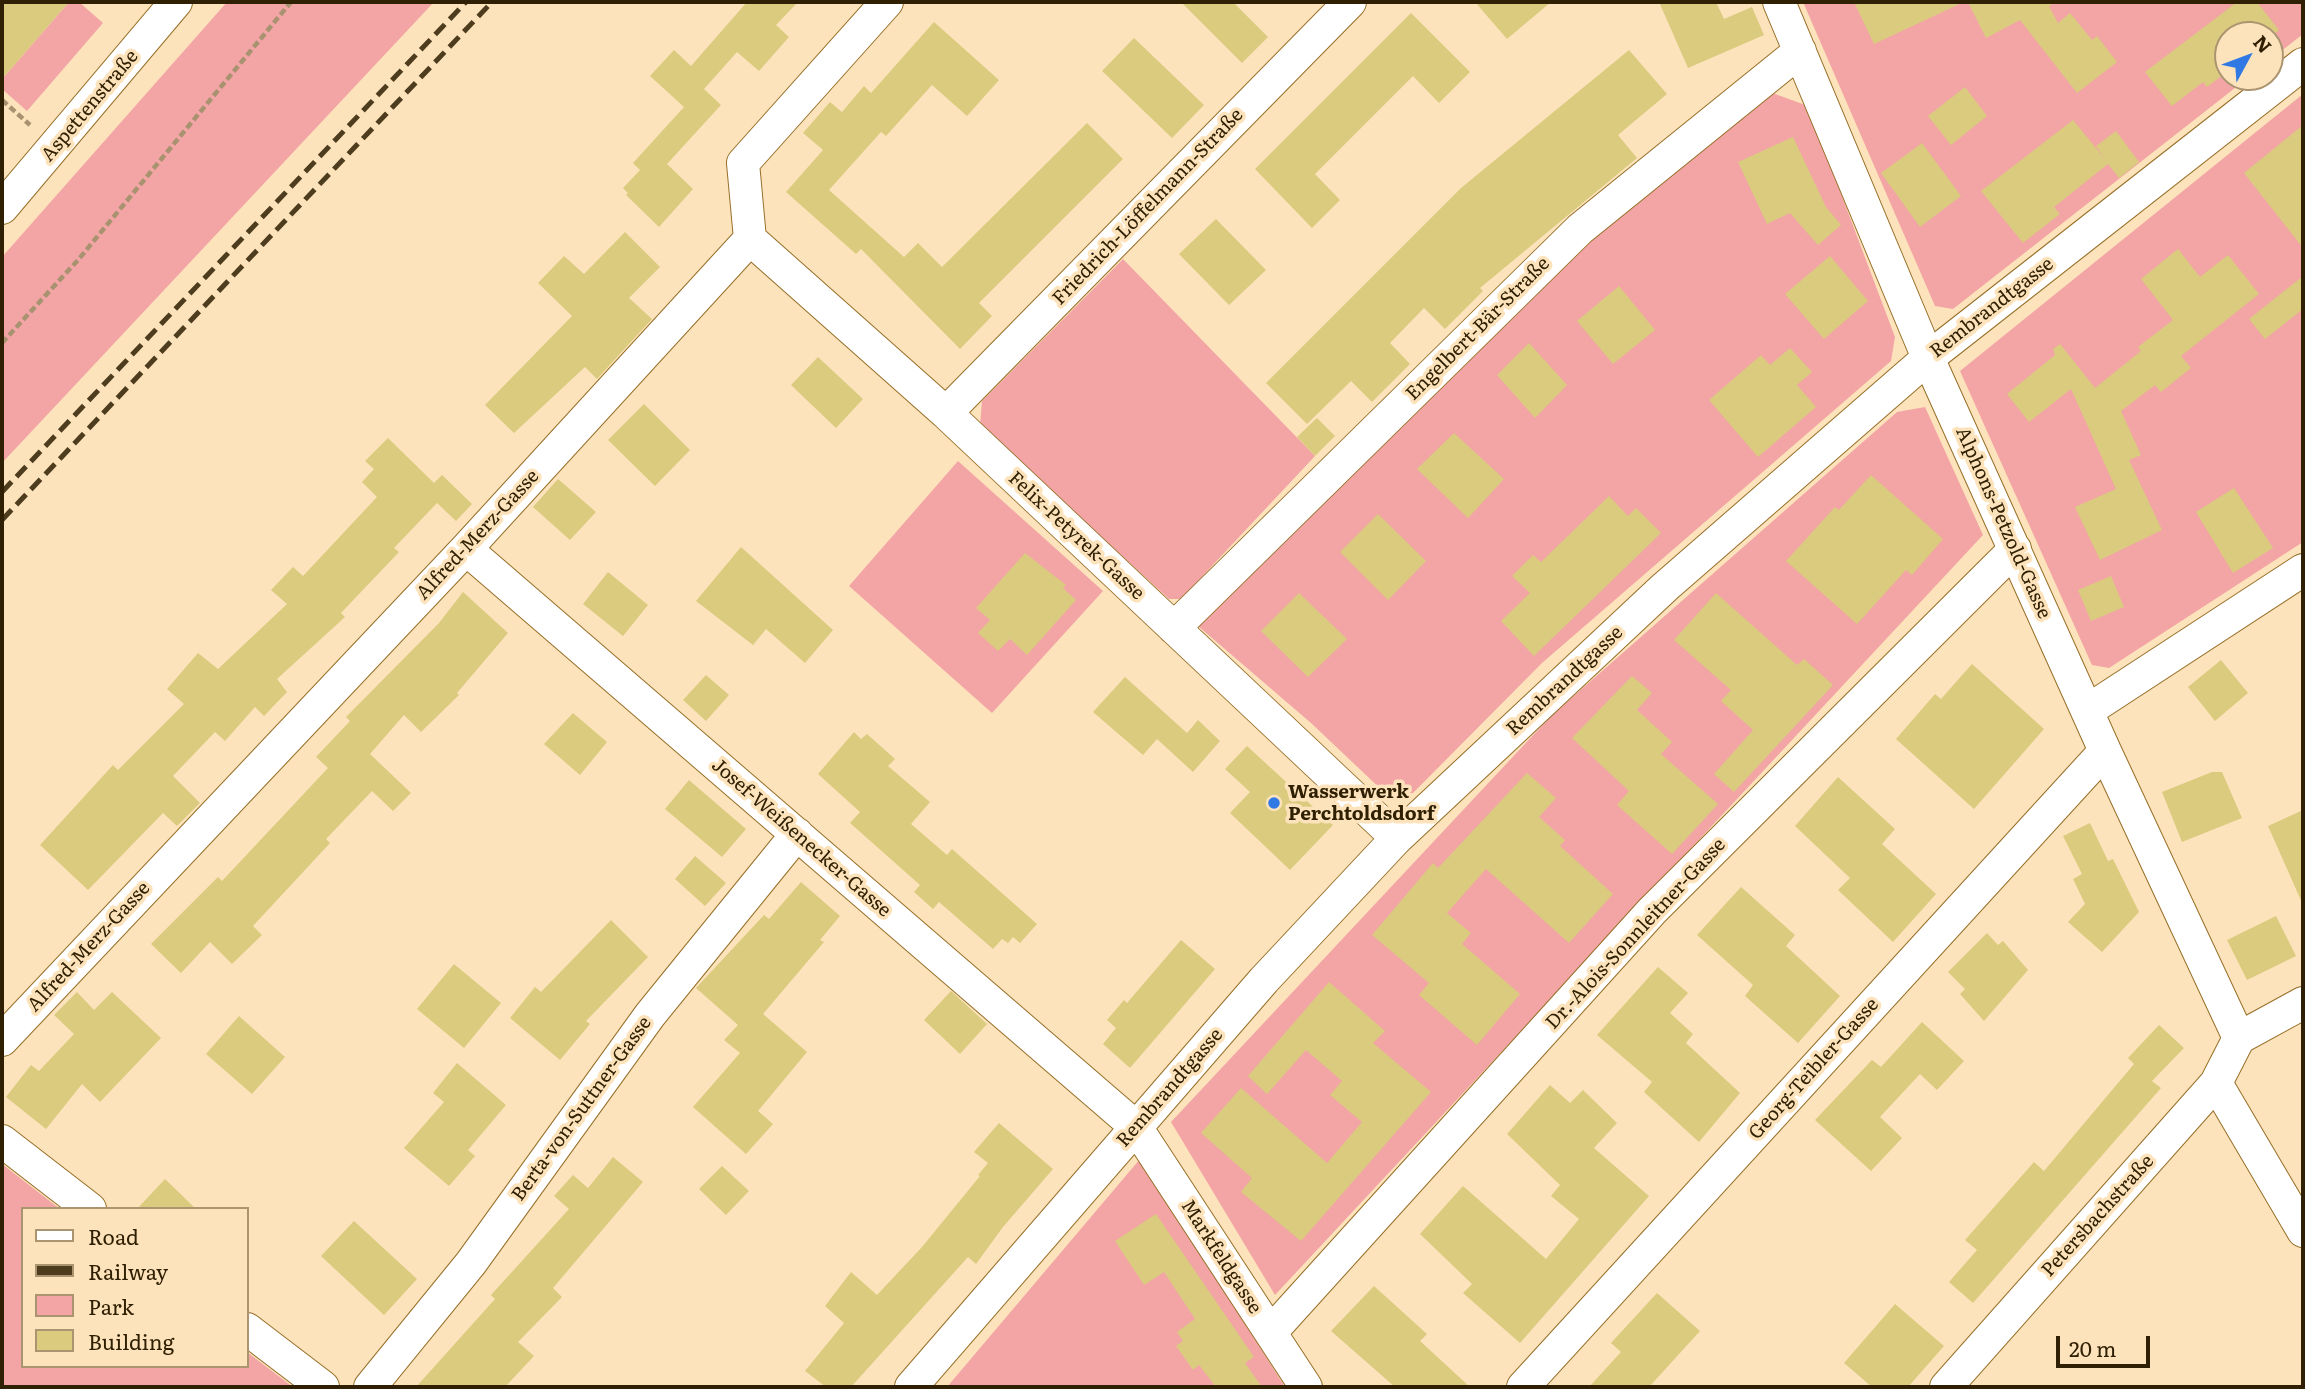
<!DOCTYPE html>
<meta charset="utf-8">
<style>
body{margin:0}
#map{position:relative;width:2305px;height:1389px;overflow:hidden;background:#fde3bb;font-family:Literata,serif}
canvas{display:block}
.frame{position:absolute;inset:0;border:4px solid #302003;pointer-events:none}
.legend{position:absolute;left:21px;top:1207px;width:228px;height:161px;box-sizing:border-box;background:#fde3bb;border:2px solid #ab9571;margin:0;padding:9px 12px;list-style:none;font-size:21px;color:#302003}
.legend li{display:flex;align-items:center;gap:14px;height:35px}
.legend b{width:35px;border:2px solid #ab9571}
.north{position:absolute;left:2214px;top:21px;width:70px;height:70px;box-sizing:border-box;background:#fde3bb;border:2px solid #ab9571;border-radius:50%;rotate:49deg;font-size:19px;font-weight:700;line-height:28px;text-align:center;color:#302003}
.north::after{content:'';display:block;margin:auto;width:24px;height:32px;background:#3079e5;clip-path:polygon(50% 0,100% 100%,50% 72%,0 100%)}
.scale{position:absolute;left:2056px;top:1336px;width:94px;height:32px;box-sizing:border-box;border:4px solid #302003;border-top:0;padding-left:9px;font-size:21px;line-height:24px;white-space:nowrap;color:#302003;-webkit-text-stroke:5px #fde3bb;paint-order:stroke}
</style>
<div id="map">
<canvas width="2305" height="1389"></canvas>
<div class="frame"></div>
<ul class="legend">
<li><b style="height:9px;background:#fff"></b>Road</li>
<li><b style="height:9px;background:#4d3c1d"></b>Railway</li>
<li><b style="height:19px;background:#f3a5a6"></b>Park</li>
<li><b style="height:19px;background:#dacb7e"></b>Building</li>
</ul>
<div class="north">N</div>
<div class="scale">20 m</div>
</div>
<script>
const ctx = document.querySelector('canvas').getContext('2d');
ctx.lineJoin = 'round';
function fill(path, color) { ctx.fillStyle = color; ctx.fill(path, 'evenodd'); }
const poly = rows => new Path2D(rows.map(r => 'M' + r).join(''));
function stroke(path, color, width, dash) { ctx.strokeStyle = color; ctx.lineWidth = width; ctx.lineCap = dash ? 'butt' : 'round'; ctx.setLineDash(dash || []); ctx.stroke(path); }
function write(font, color, halo, rows, align = 'center') {
  ctx.font = font + ' Literata,serif'; ctx.lineWidth = 7; ctx.setLineDash([]); ctx.textBaseline = 'middle'; ctx.strokeStyle = halo; ctx.fillStyle = color; for (const [text, x, y, turn = 0] of rows) {
    ctx.save(); ctx.translate(x, y); ctx.rotate((+turn || 0) * Math.PI / 180); ctx.textAlign = isNaN(turn) ? turn : align; if (halo) ctx.strokeText(text, 0, 0); ctx.fillText(text, 0, 0); ctx.restore();
  }
}
fill(poly([
 [69,2,79,2,103,23,27,111,2,89,2,79],
 [227,2,434,2,2,463,2,257],
 [1803,2,2303,2,2303,34,2270,60,2270,35,2228,35,2228,77,2249,77,1953,309,1935,306],
 [1767,91,1808,106,1895,337,1891,361,1542,663,1413,793,1386,794,1311,723,1198,626,1603,228],
 [2303,94,2303,542,2109,668,2092,665,1960,371],
 [1123,259,1315,456,1181,599,1169,599,980,426,982,401],
 [1925,407,1983,535,1275,1295,1171,1122,1552,715,1897,412],
 [958,461,1103,591,992,713,849,586],
 [1140,1159,1285,1387,947,1387],
 [2,1164,60,1209,23,1209,23,1366,247,1366,247,1352,293,1387,2,1387]
]), '#f3a5a6');
fill(poly([
 [2,2,69,2,2,79],
 [747,2,798,2,776,25,789,37,759,71,737,52,704,89,721,105,667,164,693,189,659,227,626,195,628,193,623,188,640,170,633,163,684,107,650,76,674,50,691,66],
 [1181,2,1233,2,1268,37,1242,63],
 [1475,2,1551,2,1507,39],
 [1659,2,1716,2,1724,19,1752,7,1764,35,1688,68],
 [1854,2,1964,2,1874,44],
 [1968,2,2057,2,2049,6,2058,23,2070,13,2092,40,2097,36,2117,62,2077,93,2020,20,1986,38],
 [2237,2,2257,2,2279,30,2270,38,2270,35,2228,35,2228,71,2207,87,2203,82,2172,106,2145,72],
 [1411,13,1470,72,1439,103,1413,76,1315,174,1340,200,1312,228,1255,169],
 [934,22,999,80,967,116,932,85,886,136,881,132,829,190,904,257,918,243,942,267,1087,123,1123,159,979,303,992,316,960,349,861,249,856,254,786,192,823,150,803,133,830,102,842,112,864,86,871,93],
 [1134,38,1204,105,1172,138,1102,71],
 [1629,50,1667,94,1618,135,1637,158,1480,288,1483,291,1445,329,1424,308,1390,343,1410,364,1372,402,1351,381,1307,424,1266,383,1461,188],
 [1965,87,1987,116,1951,145,1928,116],
 [2073,120,2105,159,2096,146,2116,131,2139,162,2119,178,2108,164,2054,207,2060,214,2023,243,1981,191],
 [2303,125,2303,248,2244,173],
 [1793,137,1826,207,1841,225,1818,245,1790,213,1767,224,1738,162],
 [1922,143,1961,196,1920,227,1881,173],
 [1216,219,1266,270,1229,305,1179,254],
 [625,232,660,267,629,298,652,319,597,379,585,367,514,433,485,405,572,316,538,283,564,256,584,274],
 [2178,249,2200,277,2228,255,2259,294,2181,356,2191,368,2161,392,2155,385,2121,411,2141,455,2129,460,2162,530,2100,560,2075,507,2116,489,2071,389,2029,422,2007,394,2055,355,2053,349,2060,344,2095,388,2141,351,2138,347,2173,320,2141,279],
 [1830,256,1868,301,1824,339,1785,294],
 [2303,276,2303,309,2265,339,2249,319],
 [1619,286,1655,330,1613,364,1577,321],
 [1529,343,1567,385,1535,418,1497,375],
 [1790,348,1812,372,1797,385,1816,407,1758,457,1709,400,1761,355,1770,365],
 [818,357,863,399,836,428,791,385],
 [644,404,690,450,655,486,608,440],
 [1317,418,1335,436,1315,456,1297,437],
 [1454,433,1504,479,1468,518,1417,469],
 [388,438,434,483,442,475,472,504,456,521,437,503,394,548,399,552,341,613,345,617,277,679,287,692,264,716,255,707,225,741,215,732,173,776,200,803,177,826,163,813,88,890,40,845,113,765,118,770,184,704,167,689,198,653,218,669,287,604,271,590,293,567,303,576,377,497,362,482,374,469,365,461],
 [1871,475,1943,539,1912,575,1906,570,1857,624,1786,561,1835,507,1839,510],
 [558,479,596,512,570,540,533,507],
 [2234,488,2273,548,2233,573,2196,512],
 [1609,496,1628,516,1636,508,1661,533,1534,656,1501,621,1530,593,1512,576,1533,555,1541,562],
 [1378,514,1426,561,1388,600,1340,552],
 [741,547,833,630,805,663,766,629,753,645,696,601],
 [1025,553,1066,585,1063,588,1076,600,1027,655,1010,639,998,651,978,633,990,620,976,608],
 [608,572,648,605,623,636,583,604],
 [2111,576,2124,607,2091,621,2078,590],
 [463,592,508,633,457,693,459,695,421,732,404,715,370,754,411,793,393,811,372,791,326,839,330,843,253,926,262,935,232,964,210,942,181,973,151,944,218,877,222,881,328,768,316,757,350,721,346,717,439,623],
 [1299,593,1347,639,1308,677,1261,631],
 [1716,593,1797,665,1804,659,1833,685,1734,792,1714,774,1753,730,1721,701,1731,690,1674,640],
 [2221,660,2248,693,2215,721,2188,687],
 [1972,664,2044,729,1974,809,1896,739,1935,694,1941,699],
 [706,675,729,695,706,721,683,700],
 [1632,676,1652,693,1637,710,1672,742,1661,754,1718,804,1672,854,1617,805,1629,791,1572,738],
 [1125,677,1187,733,1198,720,1220,741,1193,772,1157,739,1143,755,1093,712],
 [573,713,607,742,580,775,544,744],
 [854,732,861,739,867,734,895,759,888,766,930,802,911,824,947,855,952,849,1037,924,1020,943,1013,937,1008,943,1002,939,993,949,939,902,933,909,914,892,920,885,850,823,860,812,818,774],
 [1247,746,1333,825,1290,870,1230,813,1250,792,1225,769],
 [2212,772,2222,772,2242,818,2182,842,2162,792],
 [1527,773,1556,798,1539,817,1565,840,1560,846,1613,894,1569,943,1486,869,1447,913,1471,933,1462,944,1520,994,1477,1045,1419,995,1429,983,1372,935,1433,863,1438,868],
 [1838,777,1895,829,1882,844,1936,894,1893,942,1838,890,1850,878,1795,826],
 [689,780,746,829,722,857,665,809],
 [2303,810,2303,905,2268,826],
 [2090,823,2108,861,2113,859,2139,912,2102,952,2068,922,2085,904,2073,879,2082,874,2063,836],
 [695,856,726,883,705,906,675,879],
 [801,882,840,916,820,940,824,942,763,1014,807,1052,758,1111,773,1124,746,1154,693,1107,740,1053,724,1040,738,1025,696,988,764,915,769,919],
 [1741,887,1795,935,1786,946,1840,996,1798,1043,1745,996,1753,985,1697,935],
 [2276,916,2296,956,2247,980,2227,940],
 [611,920,648,957,586,1021,590,1024,560,1060,510,1018,535,987,541,992],
 [1987,933,1998,945,2003,941,2028,970,1984,1021,1960,994,1965,989,1948,972],
 [1181,940,1215,969,1130,1068,1103,1044,1116,1028,1107,1020,1124,1000,1127,1003],
 [454,964,501,1003,464,1048,417,1009],
 [1658,967,1688,993,1670,1013,1693,1034,1686,1043,1740,1093,1699,1142,1644,1092,1652,1082,1597,1035],
 [1329,982,1385,1031,1373,1043,1431,1092,1301,1241,1241,1192,1252,1178,1201,1133,1241,1088,1327,1163,1362,1122,1330,1095,1342,1081,1306,1050,1267,1094,1248,1076],
 [951,991,987,1024,960,1054,924,1020],
 [77,992,94,1010,112,992,161,1038,100,1102,82,1084,46,1129,6,1097,31,1065,39,1071,74,1034,54,1015],
 [239,1016,285,1057,252,1094,206,1054],
 [1922,1022,1964,1061,1937,1090,1920,1074,1880,1117,1902,1138,1871,1171,1815,1120,1872,1060,1881,1067],
 [2159,1025,2184,1048,2152,1081,2161,1088,1973,1303,1949,1282,1977,1250,1965,1240,2034,1162,2044,1171,2134,1064,2128,1058],
 [457,1063,506,1105,468,1150,475,1156,449,1186,404,1148,444,1102,433,1093],
 [1550,1085,1570,1103,1583,1090,1617,1123,1594,1148,1649,1196,1520,1343,1463,1293,1472,1284,1420,1234,1463,1186,1546,1259,1579,1219,1551,1196,1560,1185,1507,1134],
 [999,1123,1053,1169,1003,1227,976,1264,968,1257,851,1387,826,1387,805,1371,844,1323,825,1306,851,1272,877,1295,922,1247,980,1176,978,1175,988,1163,974,1152],
 [613,1157,643,1182,553,1288,562,1297,518,1342,534,1356,505,1387,416,1387,495,1299,491,1295,569,1209,554,1196,573,1175,588,1188],
 [722,1166,749,1191,726,1215,699,1189],
 [165,1179,196,1209,137,1209],
 [1156,1214,1254,1357,1245,1363,1262,1387,1216,1387,1199,1365,1193,1370,1176,1346,1183,1341,1177,1332,1195,1319,1164,1272,1144,1285,1115,1241],
 [354,1221,417,1279,384,1315,321,1256],
 [1374,1286,1427,1334,1420,1341,1470,1387,1395,1387,1331,1331],
 [1657,1293,1700,1331,1649,1387,1589,1387,1621,1352,1611,1343],
 [1895,1304,1944,1346,1908,1387,1872,1387,1844,1363]
]), '#dacb7e');
const minor = poly([
 [1779,2,1928,358,2105,751,2239,1038],
 [2,208,176,2],
 [750,239,946,413,1397,838],
 [946,413,1350,2],
 [466,549,1136,1127,1306,1387],
 [1174,628,1580,229,1800,51],
 [2087,711,2303,570],
 [2239,1038,2303,1003],
 [2,1040,466,549,750,239,743,163,887,2],
 [2216,1083,2303,1231],
 [2,1141,90,1209],
 [247,1329,323,1387],
 [1271,1332,1652,911,2015,549],
 [370,1387,471,1263,650,1015,797,834],
 [911,1387,1264,980,1397,838,1665,587,1928,358,2303,64],
 [1523,1387,2105,751],
 [1946,1387,2216,1083,2239,1038]
]);
stroke(minor, '#966f28', 34);
stroke(poly([
 [2,100,30,125],
 [2,343,78,260,291,2]
]), '#a8926f', 4.5, [7, 3.5]);
stroke(minor, '#fff', 32);
stroke(poly([
 [2,492,466,2],
 [2,520,492,2]
]), '#4d3c1d', 5, [14, 7]);
for (const [x, y, r, color] of [
 [1274,803,7,"#3079e5"]
]) { const dot = new Path2D(); dot.arc(x, y, r, 0, 2 * Math.PI); ctx.fillStyle = color; ctx.fill(dot); stroke(dot, '#fde3bb', 2.5); }
write('19px', '#302003', '#fde3bb', [
 ["Aspettenstraße",90,106,-50],
 ["Friedrich-Löffelmann-Straße",1148,207,-46],
 ["Rembrandtgasse",1992,308,-38],
 ["Engelbert-Bär-Straße",1478,329,-45],
 ["Alphons-Petzold-Gasse",2003,523,66],
 ["Alfred-Merz-Gasse",478,535,-47],
 ["Felix-Petyrek-Gasse",1076,536,43],
 ["Rembrandtgasse",1565,681,-43],
 ["Josef-Weißenecker-Gasse",801,838,41],
 ["Dr.-Alois-Sonnleitner-Gasse",1636,934,-47],
 ["Alfred-Merz-Gasse",89,947,-47],
 ["Georg-Teibler-Gasse",1814,1069,-48],
 ["Rembrandtgasse",1170,1088,-49],
 ["Berta-von-Suttner-Gasse",582,1109,-54],
 ["Petersbachstraße",2098,1216,-48],
 ["Markfeldgasse",1221,1257,57]
]);
write('bold 19px', '#302003', '#fde3bb', [
 ["Wasserwerk",1288,792],
 ["Perchtoldsdorf",1288,814]
], 'left');
</script>
